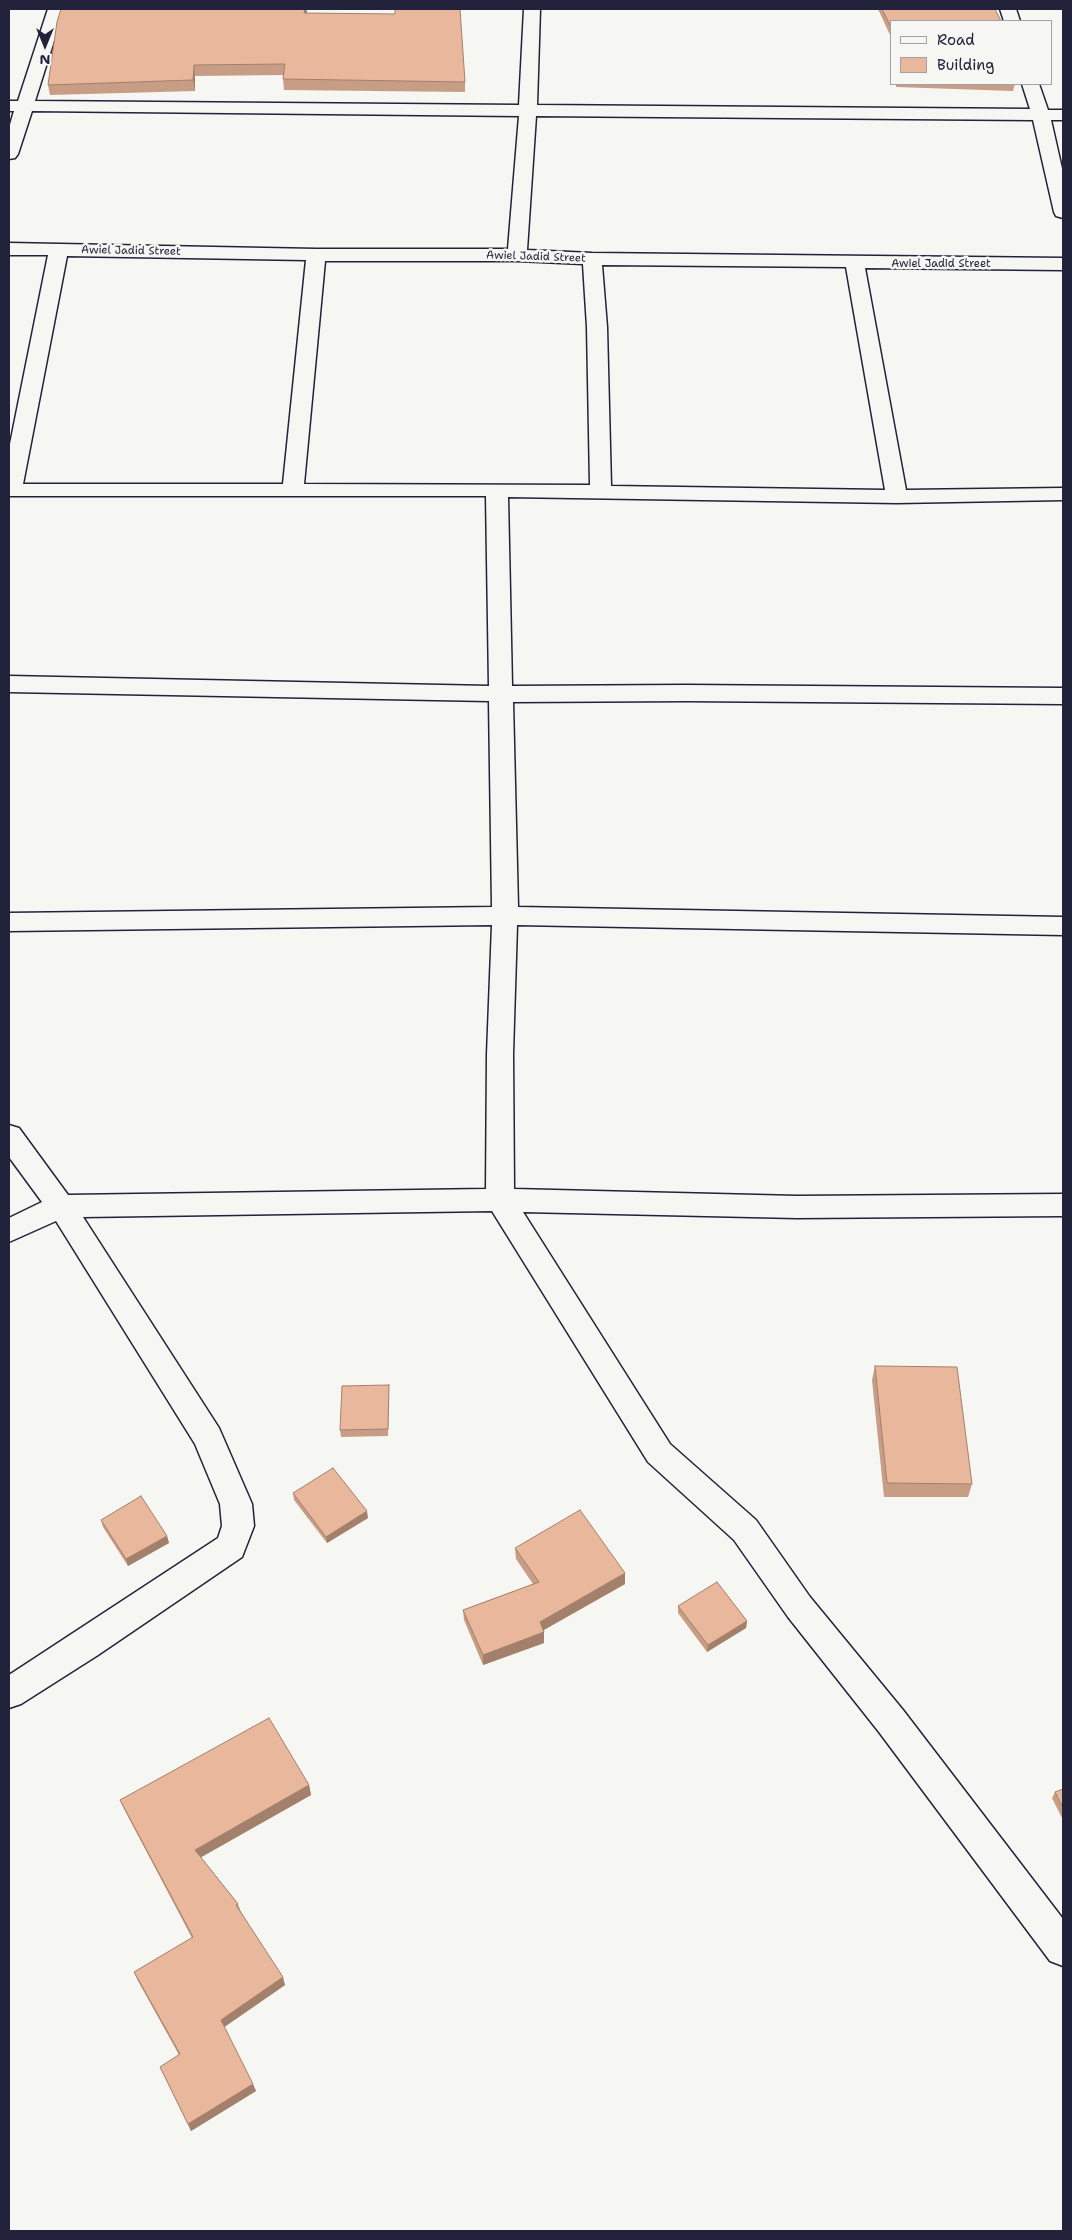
<!DOCTYPE html>
<style>
body{margin:0}
#map{position:relative;width:1072px;height:2240px;overflow:hidden;background:#f6f6f2;font-family:"Shantell Sans",sans-serif}
canvas{display:block}
.frame{position:absolute;inset:0;border:10px solid #22223b;pointer-events:none}
.legend{position:absolute;left:890px;top:20px;width:162px;height:65px;box-sizing:border-box;background:#f6f6f2;border:1px solid #a1a1a9;margin:0;padding:6px 9px;list-style:none;font-size:15px;color:#22223b}
.legend li{display:flex;align-items:center;gap:10px;height:25px}
.legend b{width:25px;border:1px solid #a1a1a9}
.north{position:absolute;left:20px;top:20px;width:50px;height:50px;-webkit-text-stroke:4px #f6f6f2;paint-order:stroke;rotate:180deg;font-size:14px;font-weight:700;line-height:20px;text-align:center;color:#22223b}
.north::after{content:'';display:block;margin:auto;width:18px;height:22px;background:#22223b;clip-path:polygon(50% 0,100% 100%,50% 72%,0 100%)}
</style>
<div id="map">
<canvas width="1072" height="2240"></canvas>
<div class="frame"></div>
<ul class="legend">
<li><b style="height:6px;background:#f6f6f2"></b>Road</li>
<li><b style="height:14px;background:#e9b79b"></b>Building</li>
</ul>
<div class="north">N</div>
</div>
<script>
const ctx = document.querySelector('canvas').getContext('2d');
ctx.lineJoin = 'round';
const poly = rows => new Path2D(rows.map(r => 'M' + r).join(''));
function stroke(path, color, width, dash) { ctx.strokeStyle = color; ctx.lineWidth = width; ctx.lineCap = dash ? 'butt' : 'round'; ctx.setLineDash(dash || []); ctx.stroke(path); }
function fill(path, color) { ctx.fillStyle = color; ctx.fill(path, 'evenodd'); }
function write(font, color, halo, rows, align = 'center') {
  ctx.font = font + ' "Shantell Sans",sans-serif'; ctx.lineWidth = 5; ctx.setLineDash([]); ctx.textBaseline = 'middle'; ctx.strokeStyle = halo; ctx.fillStyle = color; for (const [text, x, y, turn = 0] of rows) {
    ctx.save(); ctx.translate(x, y); ctx.rotate((+turn || 0) * Math.PI / 180); ctx.textAlign = isNaN(turn) ? turn : align; if (halo) ctx.strokeText(text, 0, 0); ctx.fillText(text, 0, 0); ctx.restore();
  }
}
const minor = poly([
 [48,9,64,9,35,101,519,105,524,9,540,9,537,105,1030,109,1022,84,1039,84,1048,110,1063,110,1063,120,1051,120,1063,173,1063,218,1056,216,1054,212,1033,120,536,116,527,250,592,253,1063,258,1063,270,865,268,906,490,1063,488,1063,500,897,503,508,497,512,686,686,685,1063,688,1063,704,686,701,513,702,518,907,1063,917,1063,935,517,925,513,1054,514,1189,797,1196,1063,1194,1063,1216,797,1218,523,1212,670,1444,756,1520,810,1597,903,1710,1063,1919,1063,1966,1050,1961,879,1732,788,1617,734,1540,648,1462,492,1211,83,1217,219,1428,252,1504,254,1526,242,1557,98,1655,21,1704,9,1708,9,1675,218,1538,222,1526,220,1504,195,1444,56,1221,9,1242,9,1218,42,1202,9,1157,9,1125,19,1128,68,1195,486,1189,487,1054,492,925,9,931,9,913,492,907,489,701,9,692,9,676,489,686,486,496,9,496,9,449,48,255,9,255,9,243,316,249,508,249,519,116,32,111,18,154,15,158,9,159,9,128,14,111,9,111,9,101,18,101,48,9],
 [67,256,306,260,283,484,23,484,67,256],
 [325,261,517,261,583,264,587,327,590,485,304,484,325,261],
 [602,265,846,267,885,490,611,486,607,327,602,265],
 [1000,9,1016,9,1020,21,1004,21,1000,9]
]);
stroke(minor, '#22223b', 3);
fill(minor, '#f6f6f2');
fill(poly([
 [61,9,307,9,307,13,465,82,465,92,284,90,283,79,284,75,195,76,195,91,50,95,48,85],
 [878,9,995,9,891,21,891,37],
 [896,84,1015,84,1013,91,896,87],
 [875,1366,972,1484,968,1497,884,1497,872,1380],
 [389,1385,389,1392,388,1436,341,1437,340,1430],
 [293,1493,368,1518,327,1543,294,1500],
 [101,1520,167,1536,169,1543,128,1566,103,1527],
 [515,1548,625,1584,544,1630,544,1643,483,1665,464,1620,463,1610,533,1584,516,1559],
 [678,1606,747,1621,746,1628,707,1652,678,1613],
 [309,1785,311,1795,201,1857,238,1904,241,1912,285,1985,224,2027,256,2091,191,2131,160,2067,179,2055,138,1981,134,1972,192,1938,124,1809,120,1800],
 [1063,1789,1063,1820,1052,1798,1055,1792]
]), '#c89d85');
fill(poly([
 [305,9,307,9,305,23,304,13],
 [194,65,195,76,195,91,193,80],
 [367,1511,368,1518,327,1543,326,1537],
 [167,1536,169,1543,128,1566,126,1559],
 [625,1573,625,1584,540,1632,540,1622],
 [747,1621,746,1628,707,1652,708,1645],
 [544,1632,544,1643,483,1665,483,1655],
 [309,1785,311,1795,198,1859,195,1850],
 [283,1977,285,1985,223,2028,221,2020],
 [253,2084,256,2091,191,2131,188,2124]
]), '#a3806c');
const building = poly([
 [61,9,305,9,304,13,395,14,395,9,460,9,465,82,283,79,285,64,194,65,193,80,48,85,57,22,61,9],
 [882,9,995,9,1001,21,891,21,891,27,882,9],
 [875,1366,957,1367,972,1484,887,1483,875,1366],
 [389,1385,388,1429,340,1430,342,1386,389,1385],
 [333,1468,367,1511,326,1537,293,1493,333,1468],
 [141,1496,167,1536,126,1559,101,1520,141,1496],
 [580,1510,625,1573,540,1622,544,1632,483,1655,463,1610,539,1582,515,1548,580,1510],
 [717,1582,747,1621,708,1645,678,1606,717,1582],
 [269,1718,309,1785,195,1850,238,1904,236,1905,283,1977,221,2020,253,2084,188,2124,160,2067,180,2054,134,1972,193,1937,120,1800,269,1718],
 [1063,1789,1063,1808,1055,1792,1063,1789]
]);
fill(building, '#e9b79b');
stroke(building, '#a3806c', 1);
write('11px', '#22223b', '#f6f6f2', [
 ["Awiel Jadid Street",131,251,1],
 ["Awiel Jadid Street",536,257,2],
 ["Awiel Jadid Street",941,264]
]);
</script>
